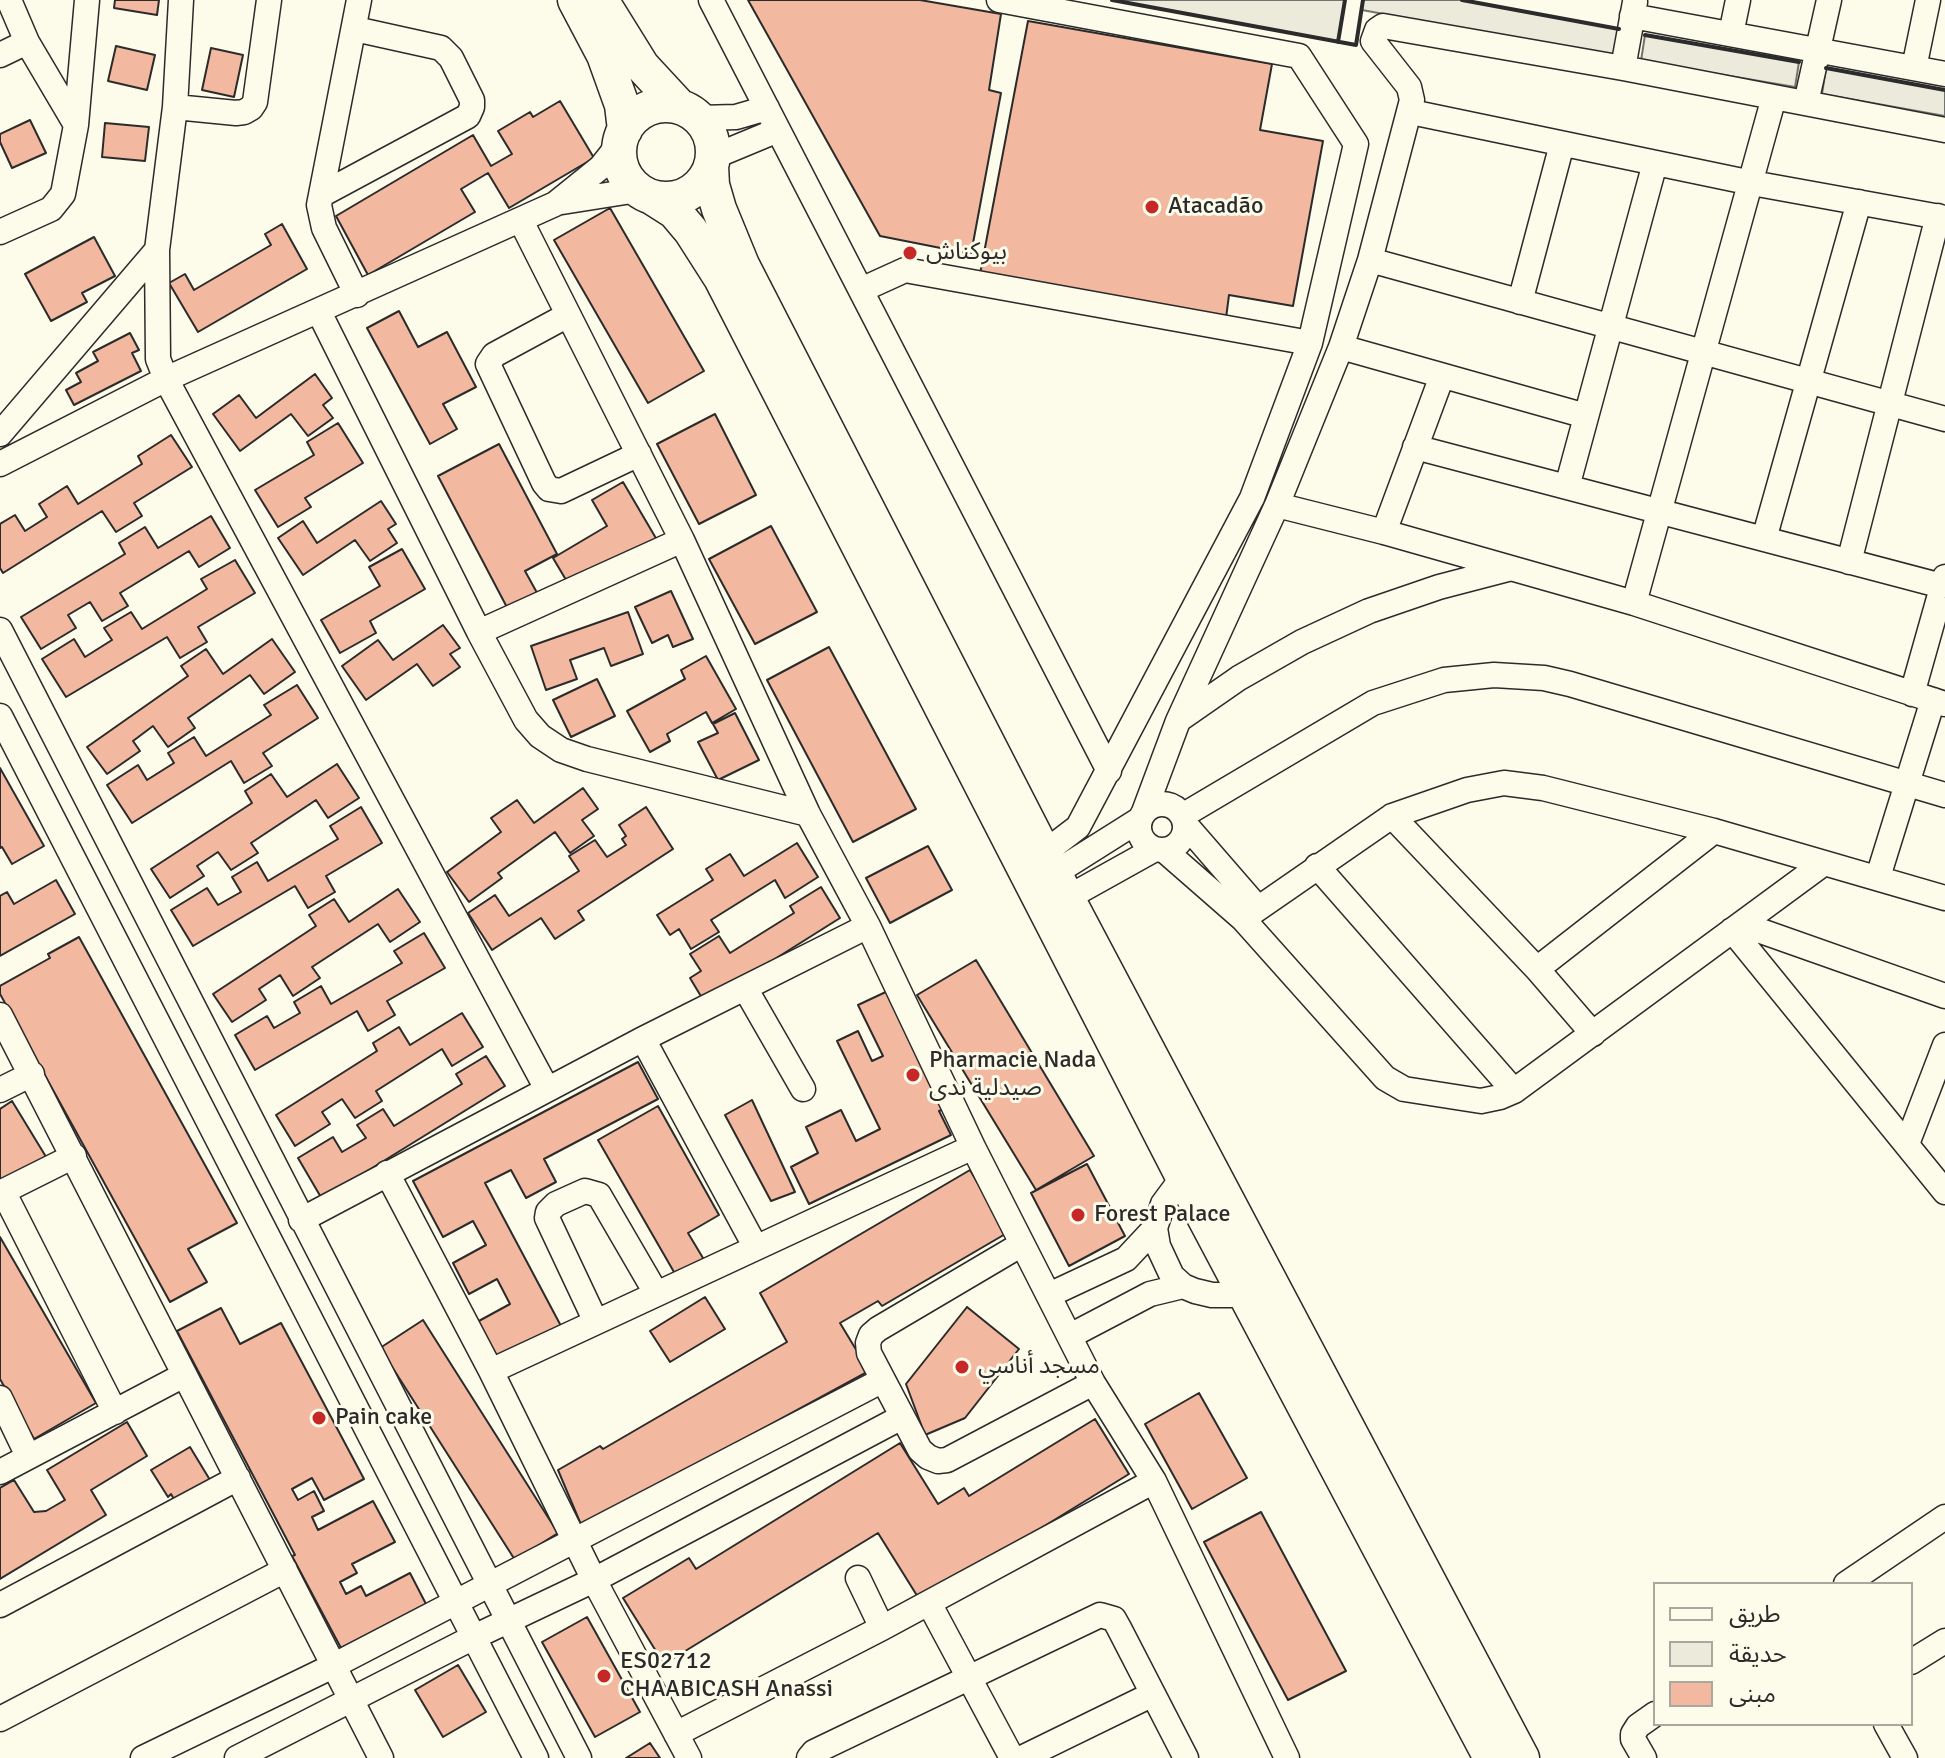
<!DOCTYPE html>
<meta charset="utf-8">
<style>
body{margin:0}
#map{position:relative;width:1945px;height:1758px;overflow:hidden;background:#fdfbea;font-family:Signika,"Noto Sans Arabic",sans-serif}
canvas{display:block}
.legend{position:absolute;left:1653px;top:1582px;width:260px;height:144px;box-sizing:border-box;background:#fdfbea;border:2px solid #a9a89e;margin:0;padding:10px 14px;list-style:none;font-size:24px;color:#2b2b2b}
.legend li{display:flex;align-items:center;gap:16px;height:40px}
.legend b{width:40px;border:2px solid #a9a89e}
</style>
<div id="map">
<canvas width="1945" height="1758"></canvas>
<ul class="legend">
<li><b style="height:10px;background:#fdfbea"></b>طريق</li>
<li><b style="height:22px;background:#ecebdb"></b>حديقة</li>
<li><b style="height:22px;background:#f2b8a0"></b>مبنى</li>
</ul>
</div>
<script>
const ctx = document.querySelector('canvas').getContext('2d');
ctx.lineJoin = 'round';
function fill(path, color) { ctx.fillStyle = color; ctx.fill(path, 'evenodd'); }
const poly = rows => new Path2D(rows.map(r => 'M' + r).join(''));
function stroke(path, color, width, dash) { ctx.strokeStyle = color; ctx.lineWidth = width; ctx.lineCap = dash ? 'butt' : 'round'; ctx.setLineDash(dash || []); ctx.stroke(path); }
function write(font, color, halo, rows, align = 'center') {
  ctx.font = font + ' Signika,"Noto Sans Arabic",sans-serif'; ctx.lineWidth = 6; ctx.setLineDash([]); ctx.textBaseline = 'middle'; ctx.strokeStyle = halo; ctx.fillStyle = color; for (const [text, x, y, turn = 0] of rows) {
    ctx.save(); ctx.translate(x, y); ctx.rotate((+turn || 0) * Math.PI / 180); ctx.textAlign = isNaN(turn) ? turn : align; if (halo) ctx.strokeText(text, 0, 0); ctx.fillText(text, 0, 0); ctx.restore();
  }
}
const green = poly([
 [1113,0,1345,0,1338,42,1113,0],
 [1363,0,1462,0,1619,29,1614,56,1362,10,1363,0],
 [1645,35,1799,62,1795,87,1641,61,1645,35],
 [1826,68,1945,90,1945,116,1822,94,1826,68]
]);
fill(green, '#ecebdb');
stroke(green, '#74746e', 2);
const building = poly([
 [115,0,159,0,157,15,114,8,115,0],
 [748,0,920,0,1001,14,989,90,1001,93,971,254,880,236,748,0],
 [1028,21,1272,64,1260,130,1323,141,1293,306,1229,295,1226,318,980,274,1028,21],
 [116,46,155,55,147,90,108,81,116,46],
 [211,48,243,55,234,97,202,90,211,48],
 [560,101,594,158,509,208,488,173,461,189,475,212,368,275,336,216,473,135,491,166,512,154,498,131,530,112,533,117,560,101],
 [30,120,46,153,12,168,0,142,0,134,30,120],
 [105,123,149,127,145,161,102,157,105,123],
 [610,208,704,371,648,403,554,240,610,208],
 [282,224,307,269,198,332,169,283,185,274,194,290,271,245,265,234,282,224],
 [94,237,115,276,82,293,87,302,51,321,25,274,94,237],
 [399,311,418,347,447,332,476,387,443,404,457,429,430,444,367,328,399,311],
 [130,333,139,350,132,353,141,371,74,405,66,390,81,382,76,373,98,361,93,352,130,333],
 [315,374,332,398,323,405,333,418,308,436,291,414,240,451,213,414,239,395,256,418,315,374],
 [715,414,756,495,699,524,657,444,715,414],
 [338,423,363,463,305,498,311,507,278,527,255,490,314,455,307,442,338,423],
 [171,435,192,467,134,503,142,516,116,532,102,511,3,573,0,568,0,524,15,515,25,531,47,517,39,504,67,486,78,504,142,464,138,456,171,435],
 [499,444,557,554,525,571,541,600,511,615,438,476,499,444],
 [623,482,657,540,572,590,553,558,607,526,592,500,623,482],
 [381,501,396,524,388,529,397,543,370,561,355,540,303,575,278,538,303,521,317,543,381,501],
 [211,516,230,548,199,567,189,551,120,593,128,606,102,621,90,602,68,615,76,628,41,649,21,617,125,554,119,543,145,527,158,548,211,516],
 [771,526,817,612,755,644,709,559,771,526],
 [402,549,425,589,370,621,376,633,340,653,321,620,380,586,369,567,402,549],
 [235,560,255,593,198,627,207,642,180,658,167,637,66,697,42,659,74,639,85,657,112,640,104,628,131,612,142,629,207,589,201,579,235,560],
 [671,591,693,639,673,647,668,635,652,643,635,607,671,591],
 [628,612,643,654,611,666,604,648,570,660,577,679,546,690,531,646,628,612],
 [443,625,460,648,450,654,460,667,433,686,417,664,366,700,342,666,378,640,393,660,443,625],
 [272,639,295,672,264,694,250,675,188,718,195,728,168,747,153,726,133,741,140,751,107,774,87,747,188,676,181,666,206,649,223,674,272,639],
 [829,647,916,809,853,842,767,680,829,647],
 [706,656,736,709,712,723,706,712,667,734,670,741,650,752,627,711,685,679,681,670,706,656],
 [597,679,615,716,571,737,553,700,597,679],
 [297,685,318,718,263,753,272,766,244,783,231,761,132,823,107,785,138,765,147,780,174,763,168,753,194,737,206,756,271,715,264,705,297,685],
 [735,713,759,760,718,780,698,742,718,733,713,724,735,713],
 [337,764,359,798,328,818,316,800,251,843,258,853,231,870,218,852,197,866,204,876,170,898,151,869,252,803,245,791,271,774,287,797,337,764],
 [0,768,44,846,12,864,2,847,0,848,0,768],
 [583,788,598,809,582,820,594,836,570,853,555,832,498,873,502,878,469,902,447,872,501,832,491,818,517,800,534,823,583,788],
 [361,807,382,843,326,876,335,892,308,908,295,886,193,946,171,910,207,888,218,905,241,892,232,877,257,862,268,881,338,839,330,826,361,807],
 [646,807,673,849,578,911,584,920,555,939,541,918,492,950,468,913,495,895,509,916,579,871,569,856,595,840,607,857,626,845,622,839,626,836,619,825,646,807],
 [797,843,818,877,785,898,775,880,711,920,719,932,691,949,679,929,670,935,657,915,713,880,706,869,730,854,744,876,797,843],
 [928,846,952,890,890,923,866,878,928,846],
 [56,880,75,914,0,956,0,896,7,892,14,904,56,880],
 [821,887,840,918,705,1003,690,978,701,971,690,954,719,936,730,953,794,913,790,906,821,887],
 [398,889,420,922,390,942,378,924,312,967,320,978,293,996,280,975,259,989,266,1000,232,1022,213,994,316,926,309,915,334,899,349,922,398,889],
 [424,933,445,968,387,1001,395,1015,368,1031,357,1011,255,1070,235,1035,267,1016,274,1028,300,1013,294,1002,321,986,331,1004,402,963,394,951,424,933],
 [79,937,237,1223,188,1249,207,1282,170,1302,0,994,0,986,50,958,48,954,79,937],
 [976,960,1094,1156,1036,1190,917,995,976,960],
 [890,990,944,1109,939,1111,951,1135,809,1204,791,1167,818,1153,806,1127,841,1110,856,1141,880,1129,837,1041,858,1031,872,1061,883,1056,858,1005,890,990],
 [462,1013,483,1047,452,1066,442,1049,376,1091,382,1101,355,1118,342,1099,322,1112,330,1124,295,1146,276,1115,377,1051,373,1043,399,1027,410,1045,462,1013],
 [486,1056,505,1086,322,1199,298,1158,333,1137,342,1152,366,1138,357,1125,383,1109,394,1126,462,1084,456,1074,486,1056],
 [638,1062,658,1099,544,1159,556,1182,526,1198,511,1170,485,1183,561,1326,497,1359,477,1322,510,1304,497,1279,469,1294,453,1263,486,1245,473,1221,443,1237,413,1181,638,1062],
 [752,1100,795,1192,771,1201,725,1115,752,1100],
 [12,1101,51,1165,0,1190,0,1109,12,1101],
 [658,1106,719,1215,688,1233,706,1263,678,1279,598,1140,658,1106],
 [1087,1164,1125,1236,1069,1266,1031,1193,1087,1164],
 [970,1170,1007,1233,882,1306,878,1301,840,1323,869,1371,582,1527,558,1470,600,1446,603,1449,787,1342,760,1293,970,1170],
 [0,1237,96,1403,34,1439,0,1379,0,1237],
 [705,1297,725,1329,670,1362,650,1331,705,1297],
 [967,1307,1019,1349,965,1418,925,1435,906,1384,967,1307],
 [221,1308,240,1344,281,1323,364,1479,324,1500,312,1478,292,1489,298,1500,314,1491,324,1511,312,1517,318,1530,373,1501,395,1542,352,1564,357,1573,340,1582,346,1594,361,1586,366,1596,410,1573,426,1604,341,1648,292,1556,295,1555,177,1331,221,1308],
 [423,1320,558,1533,515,1560,380,1348,423,1320],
 [1199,1393,1247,1478,1192,1509,1145,1424,1199,1393],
 [1095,1419,1129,1474,921,1602,878,1533,664,1664,623,1598,689,1558,696,1569,900,1443,938,1504,964,1488,969,1496,1095,1419],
 [127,1422,147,1456,91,1490,106,1515,0,1579,0,1488,14,1480,34,1512,46,1511,65,1500,47,1470,127,1422],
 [190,1447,210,1480,175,1501,171,1494,168,1497,151,1470,190,1447],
 [1261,1512,1346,1671,1288,1700,1204,1542,1261,1512],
 [587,1617,640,1712,595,1737,542,1642,587,1617],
 [458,1665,486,1712,443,1737,415,1690,458,1665],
 [650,1743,660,1758,626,1758,650,1743]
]);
fill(building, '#f2b8a0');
stroke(building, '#2b2b2b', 2);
const minor = poly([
 [9,0,27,42,76,125],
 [181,0,175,107,157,250,158,359,166,379,547,1089],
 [711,0,1109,771],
 [999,0,1299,56,1356,144,1310,343,1252,498,1078,827,1044,853],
 [1632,16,1945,74],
 [1731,34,1738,0],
 [0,55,27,42],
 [1623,68,1635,2],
 [1914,68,1928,0],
 [1806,103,1829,0],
 [175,107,236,113,244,112,251,108,255,102,269,0],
 [1411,112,1752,183,1945,218],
 [699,118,736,117,767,108],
 [713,157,778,130],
 [321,195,468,116,472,107,472,100,451,58,441,48,355,29],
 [562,202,638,190],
 [521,221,682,540,808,814,868,926,973,1147,1093,1383,1154,1481,1287,1758],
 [0,232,51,209,63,194,76,125,87,0],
 [1370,260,1945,419],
 [861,290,905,270,1310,343],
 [357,295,324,228,319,205,359,0],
 [1520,302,1562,144],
 [319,312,479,632,526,720,540,736,561,750,587,759,808,814],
 [568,315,494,355,488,364,544,483,549,489,561,491,639,454],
 [1341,347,1586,416],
 [0,434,157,250],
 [1415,447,1942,586],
 [0,464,166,379,555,204,601,167,620,143],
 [1567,487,1655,163],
 [1277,505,1384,532,1634,603,1945,704],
 [1384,532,1442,376],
 [1764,539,1859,202],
 [1849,562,1938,216],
 [1634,603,1774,97],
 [0,630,579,1758],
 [479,632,682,540],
 [1912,694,1945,577],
 [0,716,536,1758],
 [1180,719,1239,678,1302,642,1369,611,1439,587,1508,569],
 '1139 827a23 23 0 1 1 46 0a23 23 0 1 1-46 0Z',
 [1144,812,1178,721,1277,505,1341,347,1370,260,1412,100,1409,87,1373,41,1377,30,1383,26,1623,68,1945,130],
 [1182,816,1373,703,1444,680,1494,675,1544,678,1570,684,1945,795],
 [1392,816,1537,969,1593,1034],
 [1185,824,1257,907],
 [1164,850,1243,919,1385,1078,1404,1089,1481,1101,1500,1097,1514,1091,1824,863],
 [1317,866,1514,1091],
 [1055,873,1139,820],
 [1878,877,1933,700],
 [1067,898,1155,849],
 [1243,919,1392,816,1467,790,1504,783,1543,788,1714,831,1945,898],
 [1741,924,1945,996],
 [1732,930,1945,1192],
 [1537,969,1714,831],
 [745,988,803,1089],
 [0,1015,381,1758],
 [643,1039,755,1246],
 [0,1090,32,1074],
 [1907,1144,1945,1045],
 [387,1173,491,1371,594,1580,689,1758],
 [1183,1177,1163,1204,1155,1228,1158,1246,1172,1276,1183,1286,1195,1291,1212,1295,1245,1295],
 [3,1191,115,1412],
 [0,1193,74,1156],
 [301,1220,643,1039,868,926],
 [1022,1244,878,1329,871,1335,868,1343,869,1353,920,1450,928,1457,938,1461,947,1460,1093,1383],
 [1049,1295,1126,1259,1155,1228],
 [596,1322,547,1218,548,1212,556,1204,585,1191,599,1195,656,1293],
 [1070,1336,1150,1294,1183,1286],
 [491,1371,973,1147],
 [0,1398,28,1456],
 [0,1472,184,1375],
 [858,1578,882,1628],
 [1846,1584,1945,1517],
 [929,1603,1012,1758],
 [0,1605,238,1478],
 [1911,1662,1945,1641],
 [0,1719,285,1570],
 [1886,1724,1905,1758],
 [676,1734,882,1628,1154,1481],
 [143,1758,333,1666,883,1380],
 [237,1758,474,1637,594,1580,902,1417],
 [809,1758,814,1752,1100,1615,1114,1619,1119,1628,1186,1758],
 [1022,1758,1153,1694],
 [1644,1758,1633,1739,1633,1734,1638,1726,1655,1714]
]);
const highway = poly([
 [575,0,604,55,622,105,625,130],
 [601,0,642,66,680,107],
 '619 152a47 47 0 1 1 94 0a47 47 0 1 1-94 0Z',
 [711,166,712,185,719,209,742,265,1067,898,1522,1758],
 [653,198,675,212,691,231,721,278,1183,1177,1491,1758]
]);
stroke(minor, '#2b2b2b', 27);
stroke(highway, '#2b2b2b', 37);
stroke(minor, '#fdfbea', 24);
stroke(highway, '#fdfbea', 34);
stroke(poly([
 [1112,0,1356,45,1363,0],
 [1462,0,1619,29],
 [1645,35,1799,62],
 [1338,42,1345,0],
 [1826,68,1945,90]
]), '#2b2b2b', 4);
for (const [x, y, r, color] of [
 [1152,207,8,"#c62828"],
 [910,253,8,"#c62828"],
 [913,1075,8,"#c62828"],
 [1078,1215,8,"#c62828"],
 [962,1367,8,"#c62828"],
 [319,1418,8,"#c62828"],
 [604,1676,8,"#c62828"]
]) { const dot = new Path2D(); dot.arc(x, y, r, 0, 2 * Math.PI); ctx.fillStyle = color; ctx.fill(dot); stroke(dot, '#fdfbea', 3); }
write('24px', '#2b2b2b', '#fdfbea', [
 ["Atacadão",1168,207],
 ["بيوكناش",926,253],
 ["Pharmacie Nada",929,1061],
 ["صيدلية ندى",929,1089],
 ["Forest Palace",1094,1215],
 ["مسجد أناسي",978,1367],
 ["Pain cake",335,1418],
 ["ES02712",620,1662],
 ["CHAABICASH Anassi",620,1690]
], 'left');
</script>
